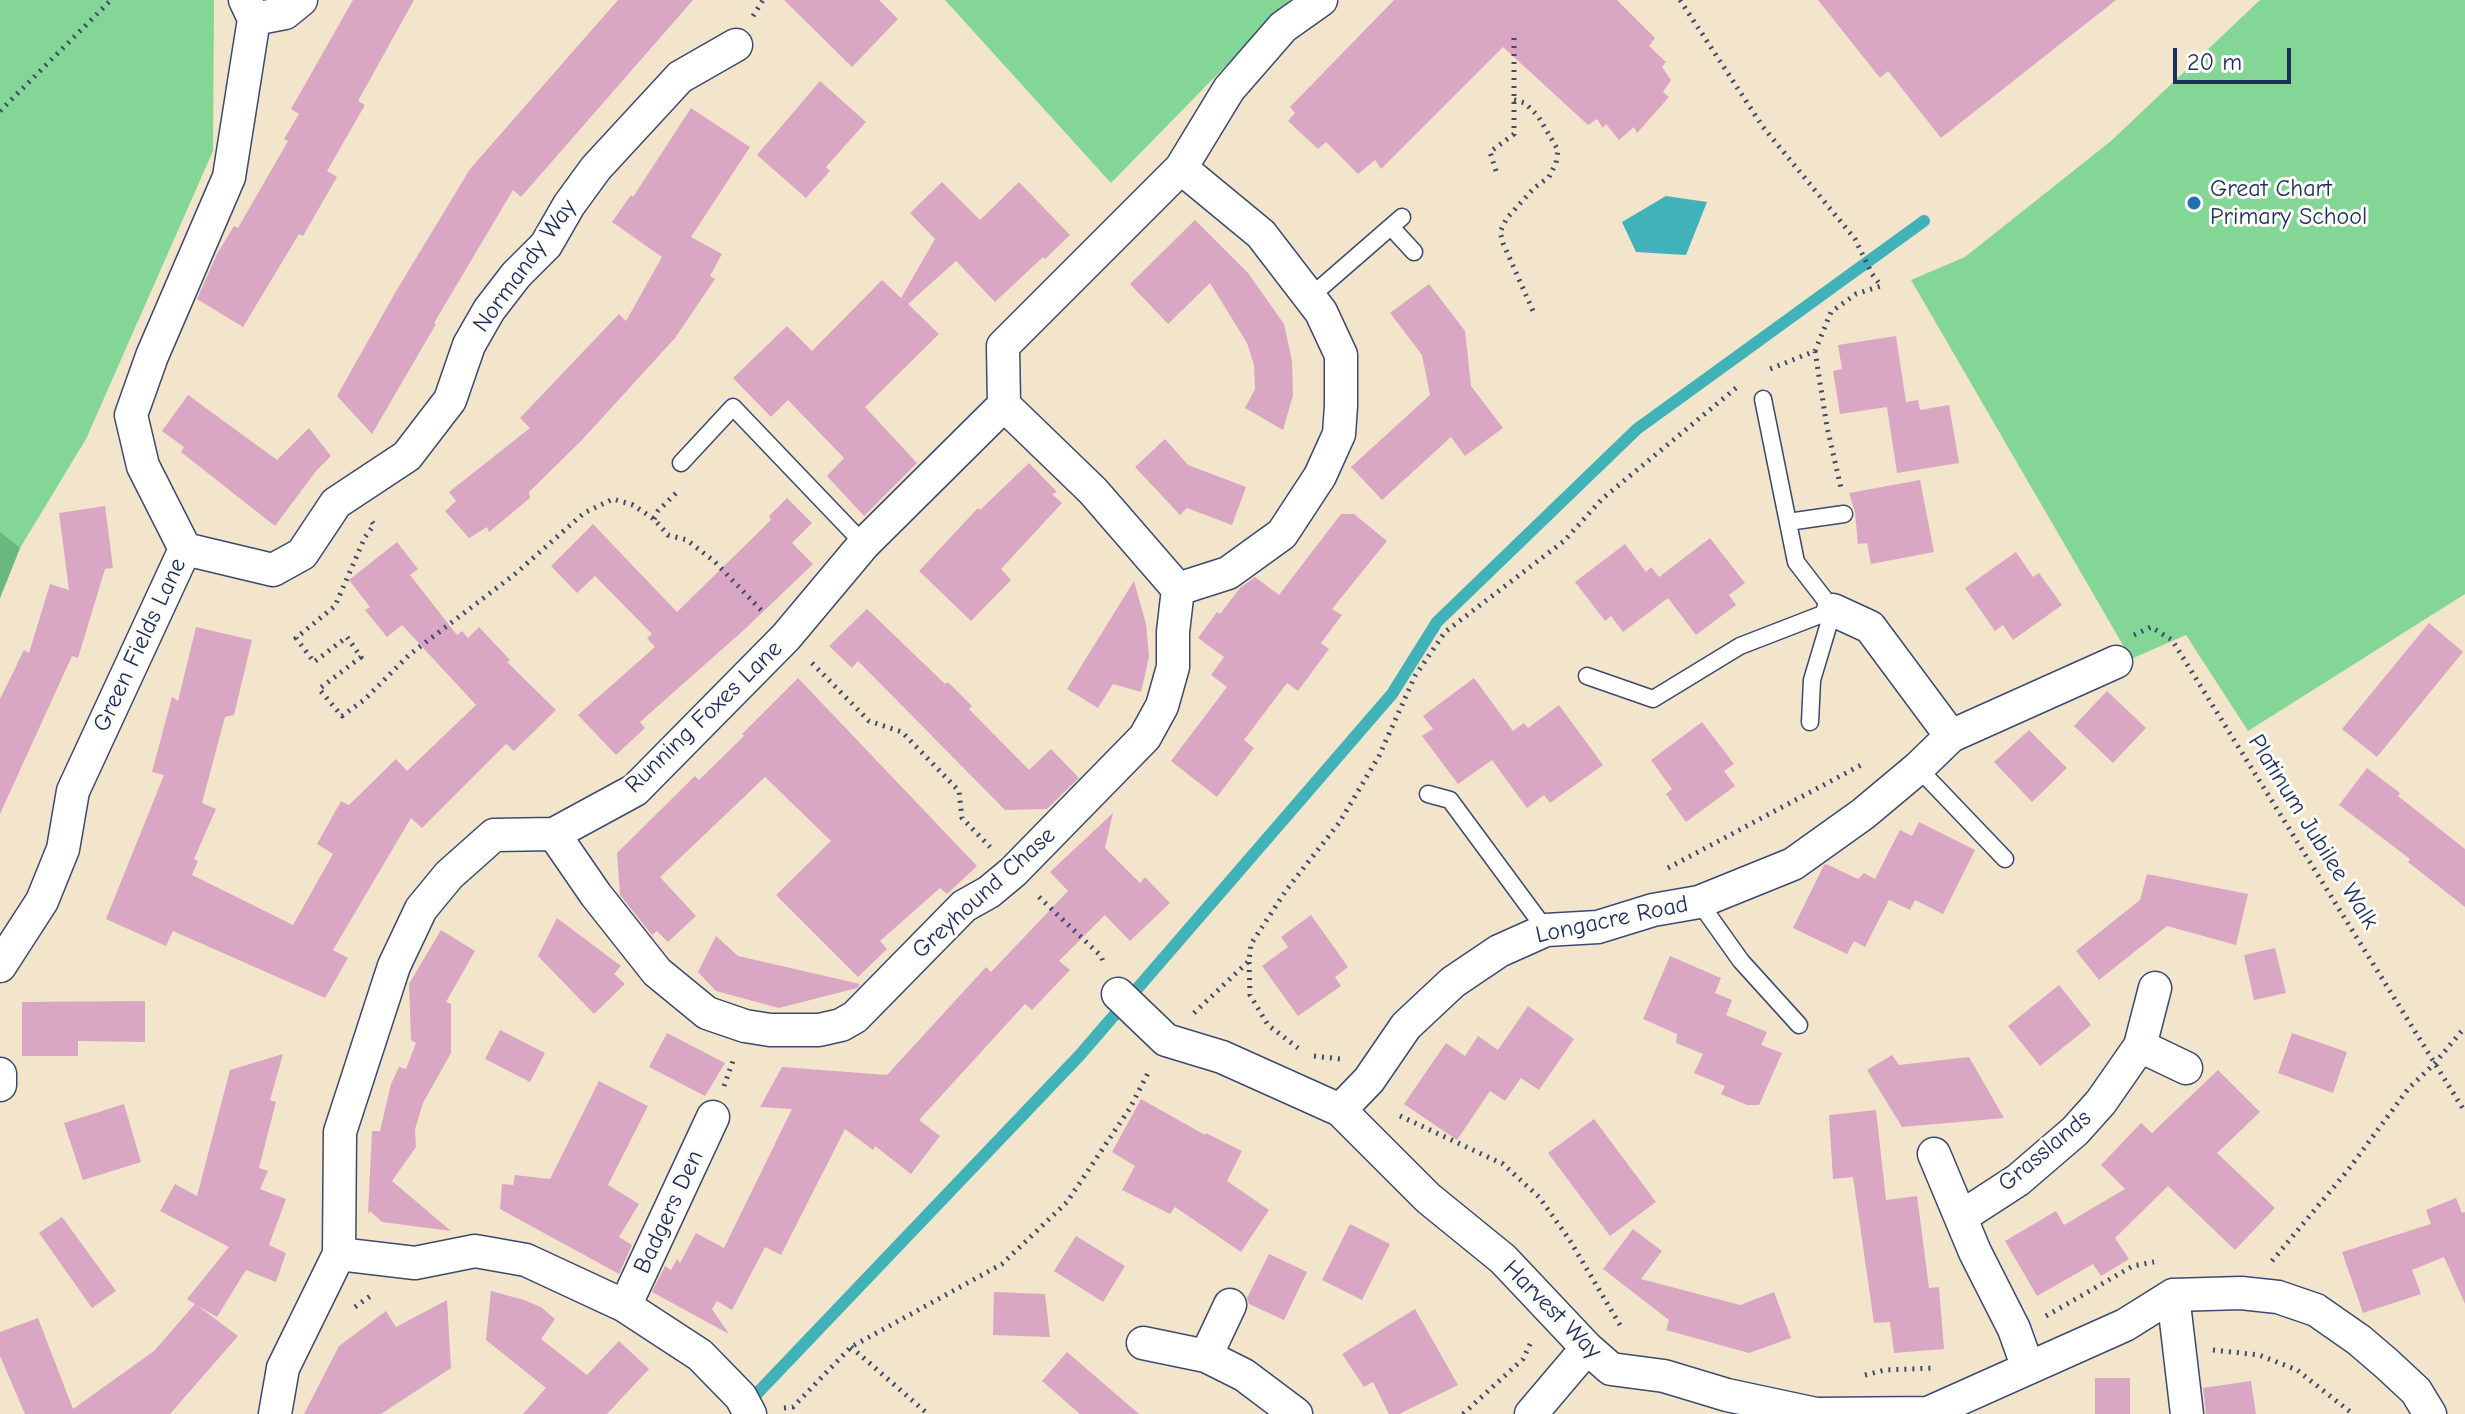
<!DOCTYPE html>
<style>
body{margin:0}
#map{position:relative;width:2465px;height:1414px;overflow:hidden;background:#f2e5cb;font-family:"Comic Neue",sans-serif}
canvas{display:block}
.scale{position:absolute;left:2173px;top:48px;width:118px;height:36px;box-sizing:border-box;border:4px solid #1b2f5e;border-top:0;padding-left:10px;font-size:24px;line-height:28px;white-space:nowrap;color:#1b2f5e;-webkit-text-stroke:6px #fdfcf7;paint-order:stroke}
</style>
<div id="map">
<canvas width="2465" height="1414"></canvas>
<div class="scale">20 m</div>
</div>
<script>
const ctx = document.querySelector('canvas').getContext('2d');
ctx.lineJoin = 'round';
function fill(path, color) { ctx.fillStyle = color; ctx.fill(path, 'evenodd'); }
const poly = rows => new Path2D(rows.map(r => 'M' + r).join(''));
function stroke(path, color, width, dash) { ctx.strokeStyle = color; ctx.lineWidth = width; ctx.lineCap = dash ? 'butt' : 'round'; ctx.setLineDash(dash || []); ctx.stroke(path); }
function write(font, color, halo, rows, align = 'center') {
  ctx.font = font + ' "Comic Neue",sans-serif'; ctx.lineWidth = 6; ctx.setLineDash([]); ctx.textBaseline = 'middle'; ctx.strokeStyle = halo; ctx.fillStyle = color; for (const [text, x, y, turn = 0] of rows) {
    ctx.save(); ctx.translate(x, y); ctx.rotate((+turn || 0) * Math.PI / 180); ctx.textAlign = isNaN(turn) ? turn : align; if (halo) ctx.strokeText(text, 0, 0); ctx.fillText(text, 0, 0); ctx.restore();
  }
}
fill(poly([
 [0,0,214,0,213,151,86,439,20,548,0,598],
 [945,0,1290,0,1111,183],
 [2260,0,2465,0,2465,594,2248,731,2186,635,2131,659,1911,280,1965,257,2111,141]
]), '#84d697');
fill(poly([
 [0,532,20,548,0,598]
]), '#6bb780');
fill(poly([
 [1666,196,1707,202,1686,255,1636,252,1622,222]
]), '#42b2b9');
stroke(poly([
 [747,1404,1079,1056,1392,694,1437,622,1637,429,1924,221]
]), '#42b2b9', 12);
fill(poly([
 [353,0,414,0,358,101,365,105,327,171,337,177,303,236,299,234,243,327,197,299,217,254,234,226,238,228,288,141,284,139,299,114,291,109],
 [618,0,693,0,521,197,513,190,434,323,436,324,372,434,337,396,395,293,470,169],
 [784,0,879,0,898,19,852,67],
 [1394,0,1617,0,1655,38,1649,46,1666,62,1662,67,1671,80,1663,92,1669,97,1637,133,1634,127,1619,140,1606,124,1603,128,1597,119,1588,125,1503,47,1381,169,1375,160,1358,174,1326,142,1318,149,1288,121,1295,113,1290,107],
 [1818,0,2116,0,1941,138,1888,71,1880,78],
 [820,81,866,122,826,167,830,171,806,198,757,155],
 [691,108,750,147,691,237,722,254,710,276,715,279,675,338,582,440,529,492,530,498,489,532,487,527,469,538,445,511,456,501,449,492,530,428,520,418,619,314,626,321,662,257,612,222,631,195,633,197],
 [942,182,980,220,1019,182,1070,235,1045,259,1043,257,995,302,956,261,908,304,939,334,865,407,917,463,864,516,827,476,844,458,788,400,771,417,733,378,787,326,812,351,882,280,901,298,935,239,910,213],
 [1195,220,1248,273,1284,324,1292,361,1293,395,1283,430,1245,408,1255,389,1254,365,1247,343,1210,283,1168,324,1130,284],
 [1429,284,1465,331,1471,386,1503,428,1465,456,1451,437,1382,500,1351,467,1430,395,1422,355,1390,313],
 [1896,336,1906,402,1918,400,1920,410,1949,405,1959,463,1897,473,1887,407,1840,414,1833,371,1842,369,1838,345],
 [188,395,277,460,309,428,331,456,316,471,275,526,181,452,184,447,162,431],
 [1165,439,1188,465,1246,487,1232,525,1187,508,1180,515,1135,467],
 [1029,463,1057,492,1052,494,1062,503,1001,569,1011,580,971,621,919,571,978,508,980,510],
 [1920,480,1934,552,1871,564,1867,543,1858,544,1855,512,1849,493],
 [787,498,812,523,792,543,813,564,745,629,640,722,645,728,616,755,578,715,655,647,647,638,652,634,595,576,577,593,551,566,593,524,677,612,771,520,769,516],
 [105,506,113,568,105,569,78,658,72,656,0,814,0,699,24,650,29,653,50,584,69,590,59,513],
 [1341,514,1354,514,1387,541,1332,609,1342,615,1321,643,1329,649,1298,691,1287,683,1244,740,1254,748,1217,797,1171,761,1227,687,1211,675,1224,657,1198,638,1217,612,1220,614,1240,588,1255,577,1279,595],
 [1710,538,1745,583,1729,595,1736,605,1696,635,1668,598,1623,632,1611,616,1605,621,1575,582,1625,544,1646,572,1651,567,1659,577],
 [397,542,418,569,410,575,457,635,462,631,468,638,479,627,510,660,507,662,556,710,514,751,506,744,422,828,411,818,333,950,348,958,325,998,173,931,166,946,106,919,164,775,152,772,172,697,178,701,196,627,252,640,234,715,225,717,202,803,216,809,194,859,198,861,192,875,293,925,333,854,317,844,341,801,349,805,396,759,407,771,476,705,402,625,387,637,365,610,370,607,349,580],
 [2016,552,2033,577,2039,573,2062,605,2013,640,2003,625,1995,631,1965,588],
 [1134,581,1146,624,1149,657,1141,692,1113,684,1098,708,1067,689],
 [867,609,945,684,948,682,972,706,969,709,1029,770,1051,749,1079,778,1047,809,1005,810,858,661,852,668,829,646],
 [2429,623,2463,652,2377,757,2342,729],
 [798,678,977,866,947,894,940,888,880,941,887,949,858,977,776,895,831,841,765,777,660,877,696,916,668,942,657,931,652,935,620,895,617,853,695,776,699,780,744,736,742,734],
 [1474,678,1513,731,1524,723,1528,728,1559,705,1603,765,1550,803,1544,795,1527,808,1492,760,1458,784,1422,736,1433,729,1423,716],
 [2107,691,2146,728,2113,763,2074,726],
 [1702,722,1734,764,1724,771,1735,786,1686,822,1666,794,1672,789,1651,760],
 [2029,730,2067,768,2032,802,1994,762],
 [2367,768,2400,793,2398,796,2465,849,2465,907,2408,862,2410,859,2339,805],
 [1113,813,1105,848,1140,883,1145,877,1170,903,1130,941,1105,915,1059,961,1070,970,1032,1010,1025,1004,919,1120,940,1136,911,1174,875,1146,873,1150,845,1129,781,1255,765,1247,732,1310,717,1301,712,1309,729,1334,652,1292,665,1266,671,1270,677,1259,680,1263,696,1233,724,1248,792,1109,760,1107,782,1067,887,1075,986,967,991,972,1068,891,1050,872],
 [1919,822,1975,850,1943,914,1915,900,1910,910,1889,900,1865,947,1854,941,1847,954,1793,928,1824,865,1826,864,1858,879,1864,873,1875,879,1900,830,1912,836],
 [2147,874,2248,894,2236,945,2167,926,2099,980,2076,951,2140,900],
 [1311,915,1348,967,1335,977,1341,986,1298,1016,1262,966,1288,947,1281,937],
 [557,918,621,966,614,974,625,984,594,1014,538,956],
 [441,930,475,951,446,1002,451,1004,451,1053,423,1103,415,1129,416,1147,392,1181,451,1231,382,1222,370,1211,368,1214,372,1131,380,1131,391,1084,399,1067,406,1069,416,1043,411,1040,409,984],
 [716,936,738,956,860,984,857,988,779,1008,716,991,698,972],
 [2275,948,2286,993,2254,1000,2244,955],
 [1670,956,1721,978,1715,993,1732,1000,1726,1015,1767,1032,1761,1045,1782,1053,1759,1105,1747,1105,1721,1094,1725,1086,1694,1073,1703,1054,1676,1043,1677,1034,1643,1019],
 [2059,985,2091,1025,2040,1066,2008,1026],
 [145,1001,145,1042,78,1041,78,1056,22,1056,22,1002],
 [1528,1006,1574,1039,1539,1090,1521,1078,1505,1101,1490,1091,1457,1140,1404,1104,1446,1043,1465,1056,1478,1036,1498,1050],
 [500,1030,545,1053,530,1082,485,1059],
 [667,1033,725,1063,705,1096,649,1067],
 [2292,1033,2347,1052,2333,1093,2278,1073],
 [283,1054,270,1100,276,1102,259,1168,268,1171,260,1189,286,1199,269,1245,286,1253,276,1282,246,1270,217,1317,198,1306,238,1336,170,1414,25,1414,0,1356,0,1332,38,1318,73,1409,154,1351,195,1304,187,1299,229,1247,160,1211,175,1184,197,1196,230,1070],
 [1892,1055,1899,1065,1969,1057,2004,1118,1902,1127,1867,1070],
 [2218,1070,2260,1112,2217,1153,2275,1208,2235,1250,2168,1186,2115,1238,2129,1259,2101,1276,2093,1264,2037,1296,2005,1241,2056,1211,2064,1225,2125,1189,2101,1165,2141,1123,2152,1133],
 [599,1081,648,1106,608,1185,639,1204,619,1237,632,1245,619,1274,500,1209,502,1184,513,1185,515,1175,550,1179],
 [1141,1099,1205,1135,1206,1133,1242,1151,1227,1181,1269,1210,1241,1252,1175,1207,1170,1214,1122,1190,1135,1166,1112,1152],
 [124,1104,141,1162,83,1180,64,1123],
 [1876,1110,1886,1200,1917,1196,1929,1288,1939,1287,1944,1349,1894,1353,1890,1322,1874,1323,1853,1177,1833,1179,1829,1115],
 [1594,1119,1656,1202,1610,1236,1548,1153],
 [2456,1198,2462,1213,2465,1212,2465,1304,2444,1257,2412,1270,2421,1294,2363,1313,2342,1252,2431,1224,2426,1210],
 [62,1217,116,1291,92,1308,39,1233],
 [1350,1224,1390,1244,1362,1300,1322,1280],
 [1633,1229,1662,1251,1641,1279,1740,1305,1774,1292,1791,1338,1749,1353,1666,1330,1669,1320,1603,1269],
 [1076,1236,1125,1266,1103,1302,1054,1271],
 [1269,1254,1307,1272,1284,1320,1249,1304,1247,1298],
 [491,1291,524,1300,541,1307,555,1319,541,1339,587,1375,619,1341,649,1369,607,1414,523,1414,546,1388,486,1340],
 [994,1292,1045,1294,1050,1337,993,1335],
 [447,1300,451,1368,381,1414,304,1414,339,1346,386,1311,396,1327],
 [1415,1309,1458,1385,1399,1414,1389,1414,1373,1382,1364,1387,1342,1354],
 [1067,1352,1139,1414,1080,1414,1042,1381],
 [2095,1378,2130,1378,2130,1414,2095,1414],
 [2251,1381,2256,1414,2206,1414,2203,1388]
]), '#d9a7c3');
const service = poly([
 [1391,227,1414,252],
 [1310,297,1402,217],
 [1763,399,1796,562,1833,610],
 [681,463,733,407,864,544],
 [1788,522,1844,514],
 [1587,676,1653,699,1740,646,1833,610],
 [1810,722,1812,680,1833,610],
 [1918,768,2005,859],
 [1428,794,1450,800,1546,930],
 [1699,902,1741,961,1799,1025]
]);
const minor = poly([
 [254,19,285,13,301,0],
 [185,549,273,570,302,554,336,503,407,456,450,400,469,345,489,310,516,275,546,245,569,205,596,168,680,77,736,45],
 [1178,589,1228,573,1282,534,1320,476,1339,434,1341,406,1341,355,1321,312,1261,234,1181,168],
 [1833,610,1870,627,1951,736],
 [554,834,596,895,657,972,707,1013,745,1026,770,1030,819,1030,841,1025,855,1017,964,906,989,892,1013,872,1145,737,1162,706,1173,667,1173,632,1178,589,1093,491,1004,405],
 [0,966,42,901,63,849,73,791,185,549,143,466,131,415,152,356,229,177,254,19,245,0],
 [1118,994,1166,1040,1222,1057,1340,1110,1428,1198,1503,1259,1587,1348,1611,1369,1664,1376,1727,1395,1816,1414,1928,1413,2125,1325,2173,1295,2241,1293,2278,1297,2316,1310,2359,1340,2387,1364,2416,1391,2430,1414],
 [2140,1046,2186,1068],
 [0,1074,0,1085],
 [1340,1110,1369,1080,1406,1026,1453,982,1499,951,1546,930,1598,927,1653,910,1699,902,1793,864,1863,814,1918,768,1951,736,2116,662],
 [1934,1154,1975,1252,2014,1329,2028,1368],
 [1961,1217,2018,1180,2075,1131,2101,1102,2140,1046,2155,988],
 [339,1254,415,1263,475,1251,526,1260,625,1306,700,1355,741,1397,750,1414],
 [2173,1295,2187,1414],
 [625,1306,713,1117],
 [1143,1343,1206,1356,1244,1375,1296,1414],
 [1206,1356,1230,1305],
 [275,1414,283,1368,339,1254,340,1132,394,966,421,909,449,875,494,835,554,834,635,790,786,637,864,544,1004,405,1003,346,1181,168,1229,89,1283,27,1321,0],
 [1531,1414,1587,1348]
]);
stroke(service, '#3b4a6e', 19);
stroke(minor, '#3b4a6e', 35);
stroke(poly([
 [1680,0,1763,127,1855,239,1872,274,1881,286,1856,294,1831,312,1815,351,1765,371],
 [753,16,763,0],
 [1514,100,1525,103,1538,116,1558,150,1556,163,1549,177,1534,188,1507,218,1500,232,1503,243,1533,311],
 [0,111,111,0],
 [1496,171,1490,152,1514,134,1514,36],
 [1815,351,1827,427,1841,488],
 [654,519,658,511,679,490],
 [372,522,374,525,365,537,335,606,296,638,314,662,347,637,361,657,319,689,342,716,364,700,409,655,515,574,584,513,613,499,633,505,654,519,668,535,687,540,715,562,763,612],
 [2134,635,2151,627,2172,640,2465,1112],
 [812,663,869,721,902,732,959,791,962,818,990,847],
 [1668,868,1861,765],
 [1039,897,1101,956,1104,964],
 [1249,962,1250,995,1268,1025,1298,1048],
 [1194,1013,1249,961,1251,944,1287,889,1339,823,1379,756,1415,676,1445,632,1564,541,1602,499,1736,388],
 [1314,1056,1340,1059],
 [724,1086,734,1058],
 [1400,1116,1503,1164,1539,1197,1569,1239,1620,1325,1619,1328],
 [2272,1261,2348,1170,2408,1089,2435,1063,2465,1027],
 [355,1307,373,1294],
 [2046,1316,2133,1266,2154,1262],
 [851,1347,928,1414],
 [2213,1350,2259,1355,2297,1370,2353,1414],
 [1865,1375,1885,1370,1934,1368],
 [784,1408,793,1407,851,1347,1002,1264,1067,1202,1130,1108,1149,1071],
 [1463,1414,1523,1359,1532,1340]
]), '#3b4a6e', 5, [2, 6]);
stroke(service, '#fff', 16);
stroke(minor, '#fff', 32);
for (const [x, y, r, color] of [
 [2194,203,8,"#1f6fb2"]
]) { const dot = new Path2D(); dot.arc(x, y, r, 0, 2 * Math.PI); ctx.fillStyle = color; ctx.fill(dot); stroke(dot, '#fdfcf7', 3); }
write('24px', '#1b2f5e', '#fdfcf7', [
 ["Great Chart",2210,189],
 ["Primary School",2210,217]
], 'left');
write('24px', '#1b2f5e', '#fdfcf7', [
 ["Normandy Way",525,266,-54],
 ["Green Fields Lane",140,645,-65],
 ["Running Foxes Lane",704,717,-44],
 ["Platinum Jubilee Walk",2313,832,58],
 ["Greyhound Chase",984,893,-42],
 ["Longacre Road",1612,920,-12],
 ["Grasslands",2045,1151,-40],
 ["Badgers Den",669,1212,-65],
 ["Harvest Way",1552,1310,45]
]);
</script>
